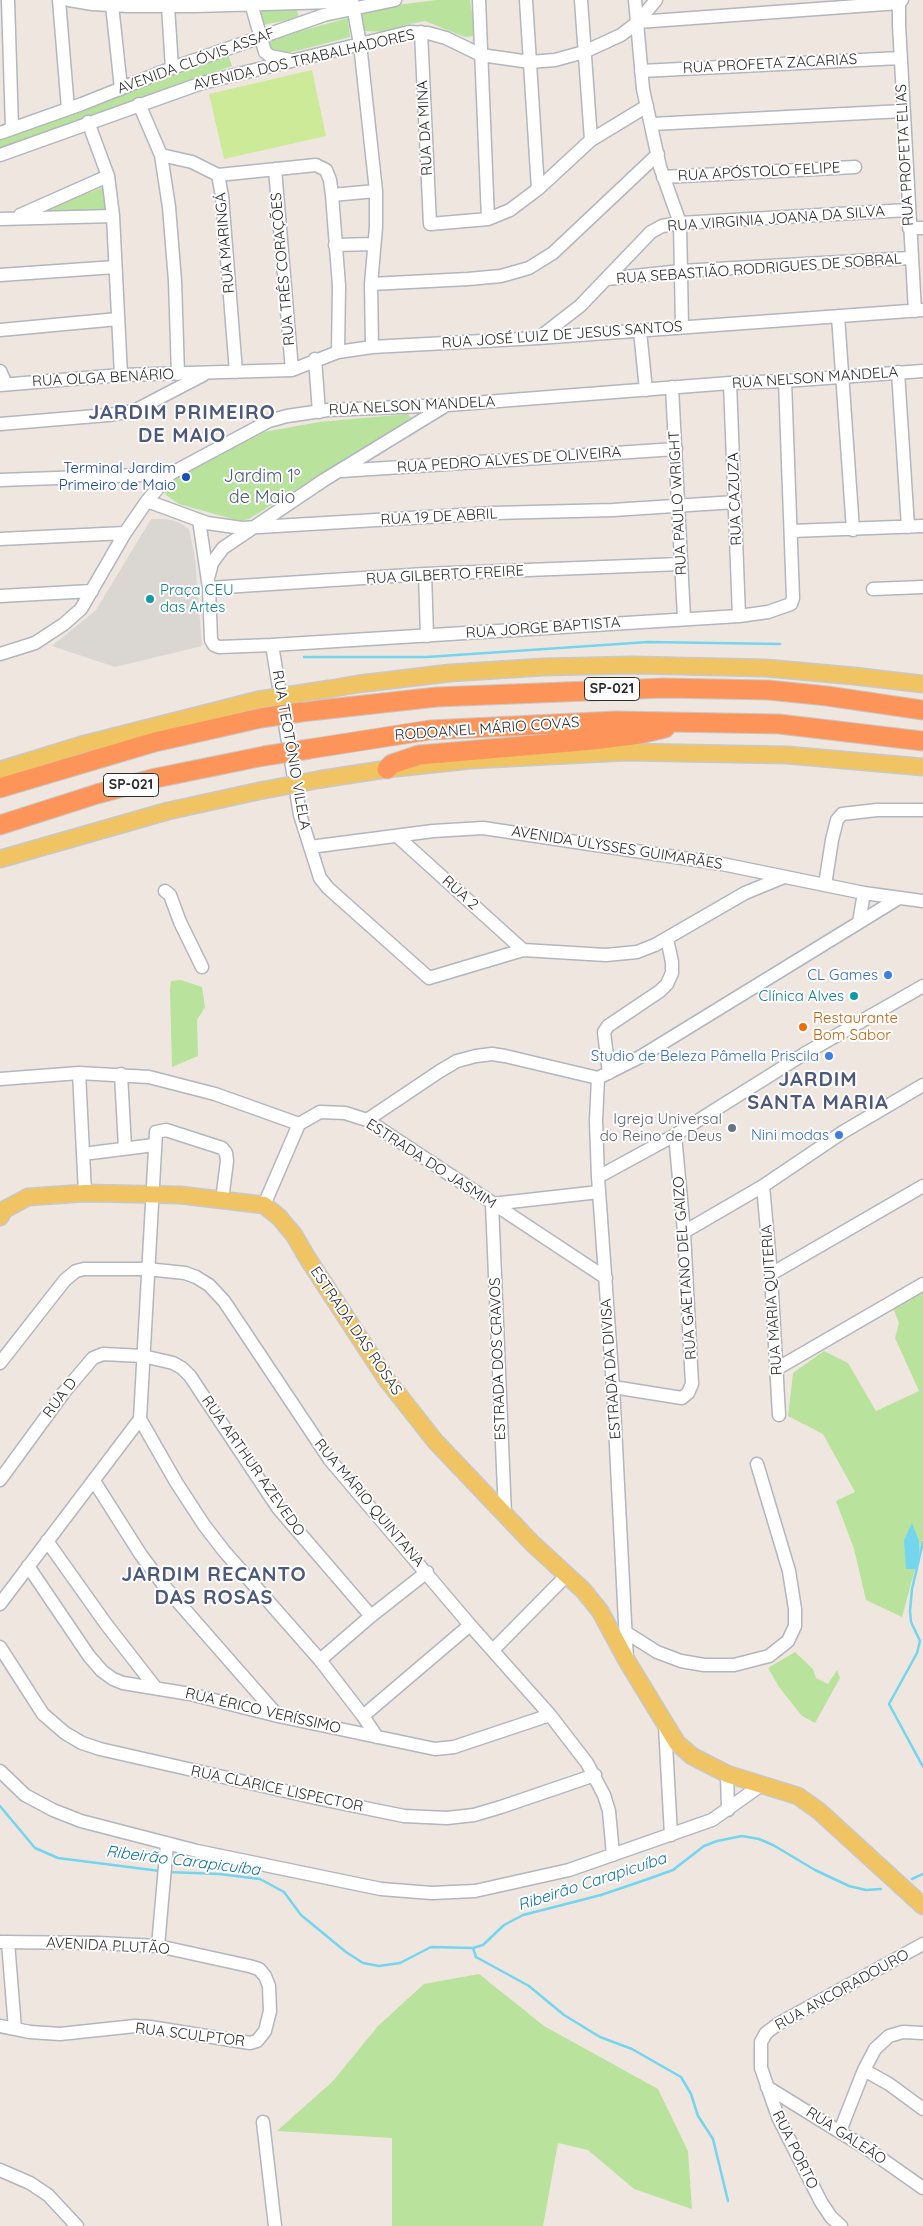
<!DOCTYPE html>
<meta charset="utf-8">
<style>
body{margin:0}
canvas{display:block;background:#eee6df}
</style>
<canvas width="923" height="2226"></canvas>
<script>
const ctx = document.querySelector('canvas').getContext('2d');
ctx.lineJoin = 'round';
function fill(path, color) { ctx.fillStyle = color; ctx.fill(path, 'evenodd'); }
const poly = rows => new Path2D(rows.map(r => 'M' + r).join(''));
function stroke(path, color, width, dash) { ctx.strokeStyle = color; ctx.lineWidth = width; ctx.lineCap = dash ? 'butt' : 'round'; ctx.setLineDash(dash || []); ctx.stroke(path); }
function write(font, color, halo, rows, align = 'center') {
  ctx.font = font + ' Quicksand,sans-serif'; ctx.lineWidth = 4; ctx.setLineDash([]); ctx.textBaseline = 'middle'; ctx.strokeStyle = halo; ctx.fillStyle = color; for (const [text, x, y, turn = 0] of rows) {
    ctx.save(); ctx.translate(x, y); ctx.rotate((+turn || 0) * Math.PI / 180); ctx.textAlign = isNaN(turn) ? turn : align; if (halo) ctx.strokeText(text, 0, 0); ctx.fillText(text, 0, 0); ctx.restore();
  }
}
fill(poly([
 [437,0,470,0,476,36,465,37,425,21,405,25,388,32,363,31,360,14,388,6],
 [297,10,299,18,262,25,257,11],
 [348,18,350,37,292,52,274,53,267,43,278,37],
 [228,54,232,66,0,148,0,140],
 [106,186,110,210,37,213],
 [408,414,411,418,249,519,240,521,179,504,166,495,164,491,177,478,264,432,319,422],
 [181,980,202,987,205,1007,197,1020,198,1056,172,1067,170,990,171,981],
 [923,1289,923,1539,902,1617,866,1600,854,1549,836,1501,855,1492,823,1434,788,1416,793,1373,824,1351,848,1363,876,1411,919,1391,895,1338,899,1323,893,1308],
 [795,1652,813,1669,816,1678,828,1684,837,1670,840,1678,815,1723,802,1716,779,1687,768,1668],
 [479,1974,544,2026,658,2089,688,2151,692,2209,634,2189,588,2150,558,2143,543,2226,392,2226,392,2138,277,2131,333,2081,378,2026,424,1984]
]), '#b9e39c');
fill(poly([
 [312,70,326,136,224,159,209,94]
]), '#cdea98');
fill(poly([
 [151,519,167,519,180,523,189,529,195,559,202,646,115,667,52,646,96,610]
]), '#dad6d2');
fill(poly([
 [912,1523,919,1541,919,1553,916,1569,906,1569,904,1540]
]), '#73d6ee');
stroke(poly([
 [304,657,427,657,648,642,780,644],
 [923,1542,912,1589,910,1611,911,1622,920,1641,917,1653,889,1704,923,1767],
 [0,1806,35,1848,58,1858,160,1871],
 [168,1872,219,1874,260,1879,284,1892,301,1915,346,1952,363,1963,379,1966,400,1963,431,1947,473,1948,483,1945,504,1925,523,1915,601,1895,648,1879,673,1870,704,1846,717,1841,742,1836,759,1839,773,1845,815,1870,849,1886,866,1890,881,1889],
 [912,1879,923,1874],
 [473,1948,476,1957,529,1986,564,2015,600,2037,632,2049,681,2077,691,2094,698,2116,713,2139,728,2201]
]), '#73d6ee', 2.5);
const minor = poly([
 [8,0,12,128],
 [59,0,68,109],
 [69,0,93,4,129,6,195,6,333,2,354,8],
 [250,0,265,52,270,56,290,60],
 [352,0,360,44,376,191,376,227,371,284,372,347],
 [479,0,488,219],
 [526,0,538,189],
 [581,0,591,140],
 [635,0,643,89,660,167,680,223,682,326],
 [902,0,899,3,899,25,915,311],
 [112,5,121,88],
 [168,6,172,68],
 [638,22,899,3],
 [421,32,430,224,488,219,510,210,538,189,591,140,647,106],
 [641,71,900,58],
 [139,104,161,155,169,207,175,281,178,374],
 [88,122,108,176,113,216,121,375],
 [652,124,903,111],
 [0,133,82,104,172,68,324,15,395,0],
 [0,155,202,83,409,32,428,33,446,38,481,55,530,62,555,60,584,52,621,35,638,22,656,0],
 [161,155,192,162,218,175,222,196,236,372],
 [275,169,292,370],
 [218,175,316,165,326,170,330,180,332,195,339,286,338,352],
 [663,177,855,167],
 [332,195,376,191],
 [20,215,108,176],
 [0,219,113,216],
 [909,228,923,228],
 [335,245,374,244],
 [0,275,115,267],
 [607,279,681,271,910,258],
 [371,284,468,279,501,276,529,268,553,253,658,154],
 [838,316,853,530],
 [0,330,118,319],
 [640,331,646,390],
 [540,337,580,306,651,232,662,226,680,223,908,210],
 [315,359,319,412],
 [0,371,6,384],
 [898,372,908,527],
 [730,383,739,616],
 [0,385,121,375,292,370,338,352,372,347,538,338,923,310],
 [672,387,684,618],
 [0,424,108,415,134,411,203,375],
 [341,471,676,449],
 [0,480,170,474],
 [147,501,207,523,242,528,494,513,613,510,735,502],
 [199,520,209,588,211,640,214,645,219,647,272,645,739,616,768,612,791,604,793,598,785,381],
 [791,531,923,526],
 [0,539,125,533],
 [425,574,427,636],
 [209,575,212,563,223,548,324,480,445,406],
 [209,588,425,574,681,564],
 [873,589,923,587],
 [0,596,92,591],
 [272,645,300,815,320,878,328,888,429,978,523,950,606,955,637,952,655,945,745,893,784,877],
 [0,654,35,643,64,624,81,609,125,533,147,501,170,474,269,421,287,416,328,410,447,405,730,383,785,381,923,371],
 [397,836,523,950],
 [310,847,433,831,483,828,722,864,864,893,923,901],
 [825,885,832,840,837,820,842,814,877,810,923,810],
 [165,891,170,895,180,922,202,967],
 [859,922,864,893],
 [79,1073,85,1193],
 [609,1073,604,1032,608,1026,660,991,667,984,672,973,672,962,667,939],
 [121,1074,125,1148],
 [598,1078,596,1121,598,1177,613,1387,627,1661],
 [598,1078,640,1057,899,898],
 [0,1079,79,1073,149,1077,215,1094,299,1124],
 [367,1120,440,1071,457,1061,476,1056,492,1054,505,1056,598,1078],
 [83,1154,154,1145],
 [598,1177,675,1135,804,1054,923,986],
 [763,1186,771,1274,779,1415],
 [264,1205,299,1124,320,1112,345,1113,367,1120,606,1278],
 [684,1232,763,1186,843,1132,923,1085],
 [771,1274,923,1186],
 [0,1363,65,1280,76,1271,84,1269,147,1269,185,1273,196,1277,209,1285,224,1301,330,1460,470,1625,550,1715,587,1763,604,1795,609,1811,613,1855],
 [778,1368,923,1284],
 [613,1387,682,1398,688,1393,692,1384,684,1232,675,1135],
 [140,1419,176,1482,204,1525,224,1551,320,1660,363,1716,377,1737],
 [0,1480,65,1391,93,1358,103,1354,143,1356,173,1363,182,1368,190,1376,278,1508,371,1616],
 [94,1481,141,1555,165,1587,278,1716],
 [505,1515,492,1204,599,1192],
 [47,1541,106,1624,155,1687],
 [28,1566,89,1656,102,1671,113,1679,123,1683,190,1694,278,1716,435,1749,454,1747,550,1715],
 [0,1604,140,1419,156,1132,166,1130,222,1148,226,1153,227,1161,222,1200],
 [627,1633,657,1652,681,1661,704,1665,734,1665,769,1656,788,1641,795,1626,795,1609,789,1571,757,1464],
 [0,1647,43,1714,65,1733,82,1743,100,1749,316,1798,404,1816,447,1818,474,1815,501,1807,595,1775],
 [493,1650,568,1574],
 [320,1660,371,1616,427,1572],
 [363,1716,470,1625],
 [665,1726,671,1835],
 [0,1771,25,1795,53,1810,81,1821,197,1851,381,1889,432,1893,475,1891,569,1870,712,1820,760,1786],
 [727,1774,728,1810],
 [0,1942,98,1943,158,1946,249,1966,259,1969,265,1976,269,1986,270,2011,265,2031,257,2041,250,2043,150,2027,135,2026,60,2034,30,2032,0,2026],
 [8,1942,15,2029],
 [158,1946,167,1844],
 [864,2070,889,2084,923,2109],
 [767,2087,869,2150,923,2188],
 [263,2122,275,2226],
 [840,2131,864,2070,875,2049,889,2036,903,2032,923,2033],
 [0,2170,30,2183,48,2195,77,2226],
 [841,2226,831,2217,821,2202,778,2117,761,2068,761,2042,766,2033,778,2024,923,1944]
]);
const major = poly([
 [329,689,358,684,450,673,543,667,632,665,766,668,854,676,923,684],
 [0,770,81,745,258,700],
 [322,779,387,769,471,760,627,752,787,755,923,767],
 [0,859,168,811,259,791],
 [0,1217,4,1210,28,1197,85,1193,180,1195,264,1205,279,1217,294,1235,308,1259,387,1380,435,1441,532,1543,583,1590,600,1611,627,1661,677,1743,692,1756,727,1774,798,1796,819,1811,923,1906]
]);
const highway = poly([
 [301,712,437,697,664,688,768,690,827,696,923,710],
 [309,749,430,730,616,721,779,724,923,741],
 [387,769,392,764,419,755,593,740,640,734,665,728],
 [0,788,155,742,261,718],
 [0,825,97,794,156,778,264,756]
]);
stroke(minor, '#b2b6bf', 15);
stroke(major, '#c8c8c8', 19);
stroke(highway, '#c8c8c8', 21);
stroke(minor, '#fff', 12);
stroke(major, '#f0c462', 16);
stroke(highway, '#fd955b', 19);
const majorBridge = poly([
 [258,700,329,689],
 [259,791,322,779]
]);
const highwayBridge = poly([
 [261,718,301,712],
 [264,756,309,749]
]);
stroke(majorBridge, '#c8c8c8', 19, []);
stroke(highwayBridge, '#c8c8c8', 21, []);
stroke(majorBridge, '#f0c462', 16);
stroke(highwayBridge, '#fd955b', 19);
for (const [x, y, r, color] of [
 [186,477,5,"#1a4fb4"],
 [150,599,5,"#0f9aa8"],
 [888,975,5,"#3f7fe0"],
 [854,996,5,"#0f9aa8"],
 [803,1027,5,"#e8710a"],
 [829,1056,5,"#3f7fe0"],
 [732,1128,5,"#6b7280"],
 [839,1135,5,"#3f7fe0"]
]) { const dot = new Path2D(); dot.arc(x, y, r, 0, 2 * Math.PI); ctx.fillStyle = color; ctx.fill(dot); stroke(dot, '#fff', 2); }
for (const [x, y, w] of [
 [612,689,55],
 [131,785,55]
]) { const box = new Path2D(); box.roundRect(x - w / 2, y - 11.5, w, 23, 4); ctx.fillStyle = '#fff'; ctx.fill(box); stroke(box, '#2c2c2c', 1); }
write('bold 14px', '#2c2c2c', null, [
 ["SP-021",612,689],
 ["SP-021",131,785]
]);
write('15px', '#2c2c2c', '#fff', [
 ["AVENIDA DOS TRABALHADORES",304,60,-13],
 ["AVENIDA CLÓVIS ASSAF",196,61,-20],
 ["RUA PROFETA ZACARIAS",770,64,-3],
 ["RUA DA MINA",425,128,-93],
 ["RUA PROFETA ELIAS",905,155,-93],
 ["RUA APÓSTOLO FELIPE",759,172,-3],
 ["RUA VIRGINIA JOANA DA SILVA",776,219,-4],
 ["RUA MARINGÁ",225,243,-95],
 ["RUA TRÊS CORAÇÕES",283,269,-95],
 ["RUA SEBASTIÃO RODRIGUES DE SOBRAL",759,269,-4],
 ["RUA JOSÉ LUIZ DE JESUS SANTOS",562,335,-4],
 ["RUA OLGA BENÁRIO",103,378,-3],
 ["RUA NELSON MANDELA",815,378,-4],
 ["RUA NELSON MANDELA",412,406,-3],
 ["RUA PEDRO ALVES DE OLIVEIRA",509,460,-4],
 ["RUA CAZUZA",735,499,-92],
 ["RUA PAULO WRIGHT",678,503,-93],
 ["RUA 19 DE ABRIL",439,517,-3],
 ["RUA GILBERTO FREIRE",445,575,-3],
 ["RUA JORGE BAPTISTA",543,628,-4],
 ["RODOANEL MÁRIO COVAS",487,729,-4],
 ["RUA TEOTÔNIO VILELA",291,750,80],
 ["AVENIDA ULYSSES GUIMARÃES",617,848,9],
 ["RUA 2",460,893,42],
 ["ESTRADA DO JASMIM",431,1164,33],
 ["RUA GAETANO DEL GAIZO",685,1268,-94],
 ["RUA MARIA QUITERIA",772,1300,-94],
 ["ESTRADA DAS ROSAS",356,1331,56],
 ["ESTRADA DOS CRAVOS",498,1359,-92],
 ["ESTRADA DA DIVISA",611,1369,-94],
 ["RUA D",60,1398,-53],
 ["RUA ARTHUR AZEVEDO",253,1466,55],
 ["RUA MÁRIO QUINTANA",369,1503,50],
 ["RUA ÉRICO VERÍSSIMO",263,1711,13],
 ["RUA CLARICE LISPECTOR",277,1789,12],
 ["AVENIDA PLUTÃO",108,1946,3],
 ["RUA ANCORADOURO",842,1990,-29],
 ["RUA SCULPTOR",190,2035,7],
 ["RUA GALEÃO",846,2136,33],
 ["RUA PORTO",795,2150,64]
]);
write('15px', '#164399', '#fff', [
 ["Terminal Jardim",176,468],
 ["Primeiro de Maio",176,485]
], 'right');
write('15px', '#0d838f', '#fff', [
 ["Praça CEU",160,590],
 ["das Artes",160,607],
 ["Clínica Alves",844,996,"right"]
], 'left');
write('15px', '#366cbe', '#fff', [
 ["CL Games",878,975],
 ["Studio de Beleza Pâmella Priscila",819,1056],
 ["Nini modas",829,1135]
], 'right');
write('15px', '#c56008', '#fff', [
 ["Restaurante",813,1018],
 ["Bom Sabor",813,1035]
], 'left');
write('15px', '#5b616d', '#fff', [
 ["Igreja Universal",722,1119],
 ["do Reino de Deus",722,1136]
], 'right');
write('italic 16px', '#0f779e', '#fff', [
 ["Ribeirão Carapicuíba",183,1861,7],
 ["Ribeirão Carapicuíba",592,1882,-18]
]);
write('18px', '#4c597d', '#fff', [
 ["Jardim 1º",262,477],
 ["de Maio",262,498]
]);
ctx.letterSpacing = '1px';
write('bold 20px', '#4c597d', '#fff', [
 ["JARDIM PRIMEIRO",182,413],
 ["DE MAIO",182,436],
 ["JARDIM",818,1080],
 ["SANTA MARIA",818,1103],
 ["JARDIM RECANTO",214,1575],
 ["DAS ROSAS",214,1598]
]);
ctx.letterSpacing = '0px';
</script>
